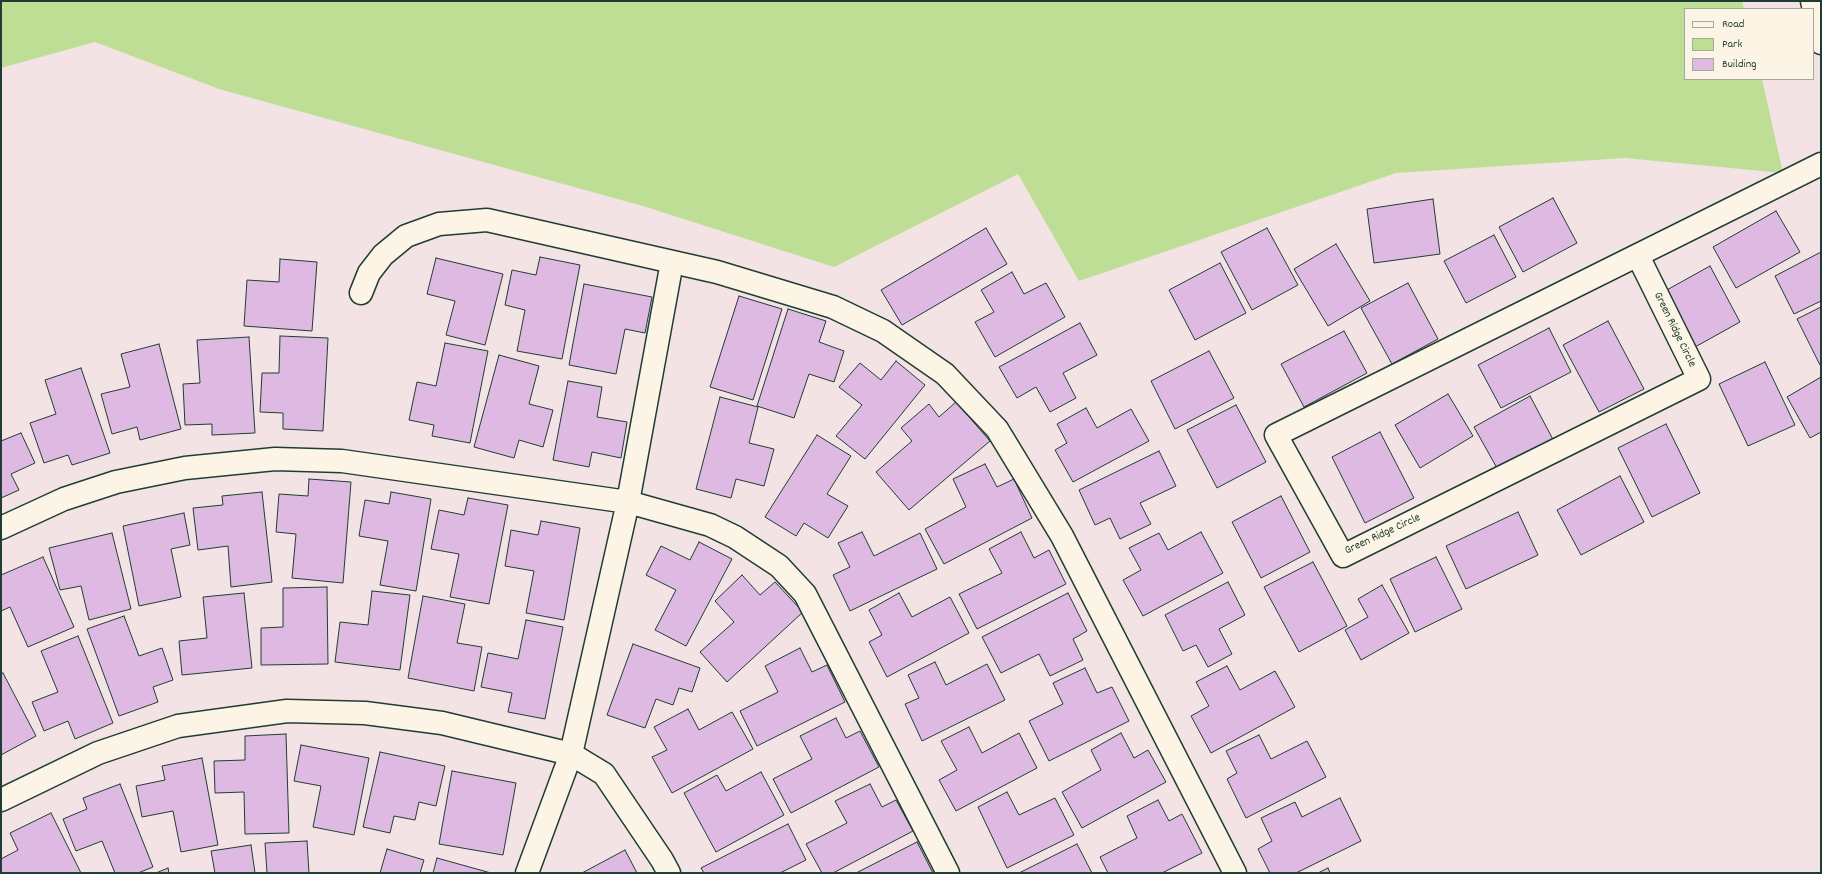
<!DOCTYPE html>
<style>
body{margin:0}
#map{position:relative;width:1822px;height:874px;overflow:hidden;background:#f3e3e4;font-family:Dekko,sans-serif}
canvas{display:block}
.frame{position:absolute;inset:0;border:2px solid #1f3d34;pointer-events:none}
.legend{position:absolute;left:1684px;top:8px;width:130px;height:72px;box-sizing:border-box;background:#fcf5e5;border:1px solid #a4ab9e;margin:0;padding:5px 7px;list-style:none;font-size:12px;color:#1f3d34}
.legend li{display:flex;align-items:center;gap:8px;height:20px}
.legend b{width:20px;border:1px solid #a4ab9e}
</style>
<div id="map">
<canvas width="1822" height="874"></canvas>
<div class="frame"></div>
<ul class="legend">
<li><b style="height:5px;background:#fcf5e5"></b>Road</li>
<li><b style="height:11px;background:#bede96"></b>Park</li>
<li><b style="height:11px;background:#deb9e2"></b>Building</li>
</ul>
</div>
<script>
const ctx = document.querySelector('canvas').getContext('2d');
ctx.lineJoin = 'round';
function fill(path, color) { ctx.fillStyle = color; ctx.fill(path, 'evenodd'); }
const poly = rows => new Path2D(rows.map(r => 'M' + r).join(''));
function stroke(path, color, width, dash) { ctx.strokeStyle = color; ctx.lineWidth = width; ctx.lineCap = dash ? 'butt' : 'round'; ctx.setLineDash(dash || []); ctx.stroke(path); }
function write(font, color, halo, rows, align = 'center') {
  ctx.font = font + ' Dekko,sans-serif'; ctx.lineWidth = 4; ctx.setLineDash([]); ctx.textBaseline = 'middle'; ctx.strokeStyle = halo; ctx.fillStyle = color; for (const [text, x, y, turn = 0] of rows) {
    ctx.save(); ctx.translate(x, y); ctx.rotate((+turn || 0) * Math.PI / 180); ctx.textAlign = isNaN(turn) ? turn : align; if (halo) ctx.strokeText(text, 0, 0); ctx.fillText(text, 0, 0); ctx.restore();
  }
}
fill(poly([
 [1,1,1742,1,1744,9,1685,9,1685,79,1762,79,1783,173,1625,158,1396,173,1079,281,1018,174,834,267,643,206,219,89,95,42,1,68]
]), '#bede96');
const building = poly([
 [1553,198,1577,243,1523,272,1499,227,1553,198],
 [1433,199,1440,254,1374,263,1367,209,1433,199],
 [1776,211,1800,252,1736,288,1713,247,1776,211],
 [986,228,1007,264,902,325,881,290,986,228],
 [1267,228,1298,285,1252,310,1221,252,1267,228],
 [1494,235,1516,277,1466,303,1444,261,1494,235],
 [1336,244,1370,301,1328,326,1294,269,1336,244],
 [1821,252,1821,301,1794,314,1775,276,1821,252],
 [540,257,580,265,562,359,517,351,525,310,505,305,512,270,536,275,540,257],
 [436,258,503,274,485,345,446,335,455,301,427,294,436,258],
 [280,259,317,262,312,331,244,326,247,280,279,282,280,259],
 [1220,263,1246,313,1195,340,1169,290,1220,263],
 [1710,266,1740,322,1695,347,1665,291,1710,266],
 [1012,272,1024,294,1046,283,1065,317,995,357,975,322,994,312,981,290,1012,272],
 [1408,283,1438,339,1392,364,1361,308,1408,283],
 [584,284,652,297,645,333,625,329,616,374,569,365,584,284],
 [739,296,782,309,753,400,710,387,739,296],
 [1821,307,1821,364,1820,365,1797,319,1821,307],
 [788,309,826,321,819,342,844,351,834,382,809,374,794,418,757,406,788,309],
 [1608,321,1644,389,1599,412,1563,345,1608,321],
 [1080,323,1097,355,1063,373,1076,398,1050,412,1036,387,1017,398,999,367,1080,323],
 [1549,328,1571,372,1501,408,1478,365,1549,328],
 [1344,331,1367,373,1304,407,1281,364,1344,331],
 [280,336,328,338,323,431,283,429,283,413,260,412,262,373,279,373,280,336],
 [249,337,255,433,212,435,212,424,185,425,183,384,200,383,197,340,249,337],
 [445,343,488,351,470,443,432,436,434,425,409,420,417,382,436,386,445,343],
 [159,344,181,429,140,440,137,427,112,434,101,394,130,387,121,354,159,344],
 [1209,351,1234,398,1175,429,1151,381,1209,351],
 [499,355,539,366,529,404,553,410,543,447,519,440,514,458,474,447,499,355],
 [896,361,925,385,865,459,836,436,862,405,839,387,860,363,881,380,896,361],
 [1765,362,1795,425,1748,446,1719,384,1765,362],
 [81,368,110,453,72,465,68,455,44,463,30,423,56,414,45,380,81,368],
 [1821,377,1821,432,1810,438,1787,397,1821,377],
 [568,381,602,387,597,417,627,422,621,458,592,452,589,467,553,460,568,381],
 [1448,394,1473,436,1420,468,1395,425,1448,394],
 [1530,396,1557,447,1502,477,1474,427,1530,396],
 [720,397,758,407,749,443,774,449,764,486,736,479,731,498,696,489,720,397],
 [956,402,990,441,909,510,876,472,912,441,901,428,929,404,939,417,956,402],
 [1236,405,1266,462,1217,488,1187,430,1236,405],
 [1086,408,1097,428,1131,409,1149,441,1073,482,1055,450,1067,443,1057,424,1086,408],
 [1666,424,1700,493,1652,517,1618,448,1666,424],
 [1380,432,1414,498,1365,523,1332,457,1380,432],
 [21,433,35,463,11,474,19,490,1,498,1,441,21,433],
 [817,435,851,456,827,494,848,506,828,538,804,523,796,536,765,517,817,435],
 [1159,451,1176,486,1140,503,1151,524,1120,539,1110,518,1095,525,1079,490,1159,451],
 [985,464,997,487,1014,479,1032,518,944,564,925,529,966,507,953,479,985,464],
 [1620,476,1644,522,1581,555,1557,510,1620,476],
 [309,479,351,482,343,583,292,578,296,534,276,532,279,494,308,496,309,479],
 [262,492,272,582,231,587,228,546,198,550,193,508,223,505,222,496,262,492],
 [391,492,431,499,416,591,380,585,388,541,359,536,365,500,389,504,391,492],
 [1281,496,1310,552,1261,578,1232,522,1281,496],
 [468,498,508,505,489,604,450,597,459,554,431,549,439,510,464,515,468,498],
 [1518,512,1538,555,1466,589,1446,546,1518,512],
 [184,513,190,545,171,549,181,597,139,606,123,526,184,513],
 [541,521,580,528,564,620,526,613,534,571,505,566,511,530,538,535,541,521],
 [862,532,874,556,920,533,937,569,850,611,833,575,850,567,838,543,862,532],
 [1021,532,1034,558,1049,550,1066,584,977,629,959,594,1002,573,989,549,1021,532],
 [1201,532,1223,573,1143,616,1123,580,1141,570,1129,548,1159,533,1168,550,1201,532],
 [112,533,131,609,89,620,81,586,60,590,49,548,112,533],
 [699,542,732,559,686,646,655,630,676,590,646,575,661,546,690,560,699,542],
 [43,557,74,627,28,647,10,607,1,611,1,575,43,557],
 [1436,557,1462,609,1415,632,1390,579,1436,557],
 [1313,562,1347,626,1299,652,1264,587,1313,562],
 [742,575,760,595,775,582,803,612,727,682,700,652,734,622,715,601,742,575],
 [1228,582,1245,615,1219,629,1232,654,1208,667,1196,645,1183,651,1165,615,1228,582],
 [1382,585,1409,633,1361,660,1345,630,1368,617,1358,599,1382,585],
 [327,587,328,664,261,665,261,628,283,627,283,588,327,587],
 [372,591,410,595,400,670,335,662,340,622,368,625,372,591],
 [244,593,252,668,182,675,179,641,207,638,203,597,244,593],
 [899,593,912,617,950,597,969,633,887,677,869,642,882,635,869,610,899,593],
 [1068,593,1087,631,1073,639,1083,660,1050,676,1039,654,1001,673,982,637,1068,593],
 [423,596,465,604,457,643,482,647,474,691,408,678,423,596],
 [124,616,139,656,162,648,173,680,153,687,158,702,119,716,87,629,124,616],
 [526,620,563,627,545,719,508,712,512,693,481,687,488,653,518,659,526,620],
 [78,636,113,723,75,739,68,721,44,731,32,702,58,692,41,651,78,636],
 [633,644,700,668,692,692,679,688,673,705,656,699,645,728,607,715,633,644],
 [800,648,812,672,827,665,845,702,757,746,740,711,778,692,765,666,800,648],
 [935,662,946,685,987,664,1005,700,922,741,905,704,919,698,908,675,935,662],
 [1227,666,1240,690,1275,671,1295,707,1211,753,1191,716,1209,706,1196,682,1227,666],
 [1085,668,1097,693,1112,687,1129,721,1049,761,1029,721,1063,704,1053,683,1085,668],
 [3,673,36,736,1,755,1,674,3,673],
 [688,709,699,730,732,712,753,749,672,793,652,757,667,750,654,727,688,709],
 [836,718,846,738,860,731,879,767,791,813,773,779,812,759,800,736,836,718],
 [969,727,982,753,1019,733,1037,768,956,811,939,780,957,770,941,741,969,727],
 [1121,733,1134,758,1148,750,1166,782,1082,828,1062,792,1101,770,1091,750,1121,733],
 [286,734,289,833,245,834,244,792,215,793,214,761,245,760,245,736,286,734],
 [1259,735,1271,759,1307,741,1326,777,1246,818,1227,779,1237,773,1226,751,1259,735],
 [301,745,369,758,354,835,313,827,321,786,294,781,301,745],
 [380,752,445,766,436,806,419,802,415,820,394,816,390,833,363,827,380,752],
 [202,758,218,845,181,852,173,811,142,817,136,786,165,780,162,766,202,758],
 [452,771,516,783,503,855,439,844,452,771],
 [761,772,784,815,716,852,684,793,717,775,726,791,761,772],
 [120,784,153,867,138,873,115,873,102,841,76,851,63,819,87,809,83,798,120,784],
 [870,784,882,807,896,800,913,831,833,873,822,873,806,844,847,823,835,801,870,784],
 [1007,792,1019,815,1055,798,1074,835,1007,868,978,807,1007,792],
 [1340,798,1361,841,1296,873,1270,873,1258,849,1272,841,1261,818,1295,802,1302,817,1340,798],
 [1158,800,1169,821,1182,814,1202,853,1162,873,1108,873,1100,857,1137,838,1127,816,1158,800],
 [51,813,81,873,1,873,1,859,18,850,10,833,51,813],
 [788,824,806,860,780,873,704,873,701,868,788,824],
 [307,841,309,873,267,873,265,843,307,841],
 [917,842,933,873,856,873,917,842],
 [1077,844,1092,873,1019,873,1077,844],
 [251,845,255,873,215,873,211,851,251,845],
 [387,849,424,860,420,873,380,873,387,849],
 [625,850,637,873,582,873,625,850],
 [437,858,491,873,433,873,437,858],
 [168,868,169,873,156,873,168,868],
 [1328,868,1330,873,1318,873,1328,868]
]);
fill(building, '#deb9e2');
stroke(building, '#1f3d34', 1);
const minor = poly([
 [1812,1,1821,43],
 [1638,256,1699,379,1343,556,1276,435,1821,164],
 [361,293,369,273,383,255,406,236,439,224,487,220,717,272,833,307,883,331,945,374,997,429,1062,536,1235,873],
 [1,528,64,499,116,482,185,468,275,459,342,461,628,502,710,525,735,537,779,566,805,594,948,873],
 [1,800,98,753,178,726,287,711,365,713,442,723,571,754,604,774,662,860,669,873],
 [527,873,571,754,628,502,672,262]
]);
stroke(minor, '#1f3d34', 25);
stroke(minor, '#fcf5e5', 22);
write('12px', '#1f3d34', '#fcf5e5', [
 ["Green Ridge Circle",1674,330,64],
 ["Green Ridge Circle",1383,535,-25]
]);
</script>
